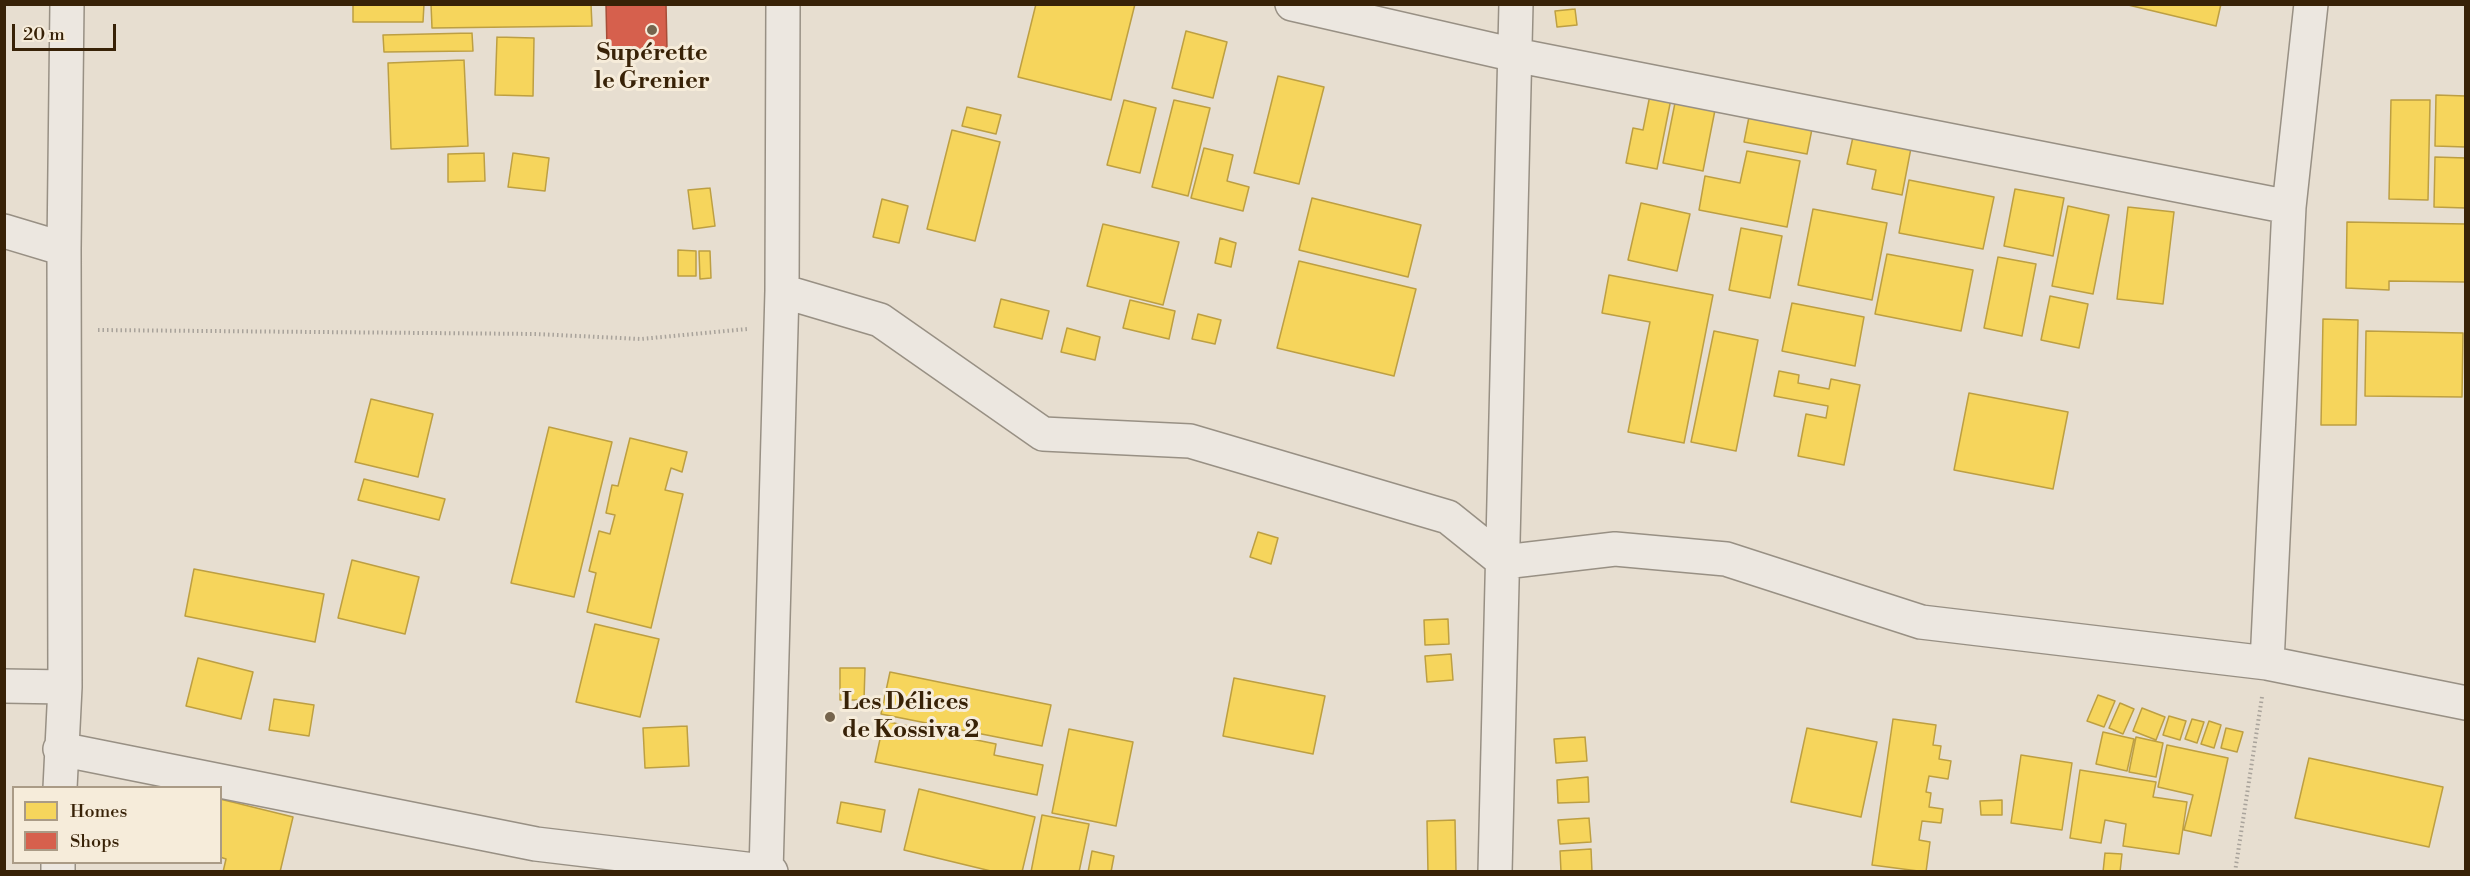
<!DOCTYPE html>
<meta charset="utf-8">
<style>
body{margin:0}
#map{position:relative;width:2470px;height:876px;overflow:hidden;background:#e7ded0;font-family:"Libre Bodoni",serif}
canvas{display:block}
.frame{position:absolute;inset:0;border:6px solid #382207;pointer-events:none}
.legend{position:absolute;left:12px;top:786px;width:210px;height:78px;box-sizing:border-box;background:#f6ecda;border:2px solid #aa9b86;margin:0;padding:8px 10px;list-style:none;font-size:18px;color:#382207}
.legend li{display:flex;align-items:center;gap:12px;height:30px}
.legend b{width:30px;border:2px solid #aa9b86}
.scale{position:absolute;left:12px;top:24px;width:104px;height:27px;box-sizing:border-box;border:3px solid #382207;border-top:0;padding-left:8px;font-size:18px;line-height:21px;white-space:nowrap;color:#382207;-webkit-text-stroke:4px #f6ecda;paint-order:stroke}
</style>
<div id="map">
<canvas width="2470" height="876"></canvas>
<div class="frame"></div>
<ul class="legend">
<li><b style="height:16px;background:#f6d55c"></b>Homes</li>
<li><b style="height:16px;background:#d6604d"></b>Shops</li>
</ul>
<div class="scale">20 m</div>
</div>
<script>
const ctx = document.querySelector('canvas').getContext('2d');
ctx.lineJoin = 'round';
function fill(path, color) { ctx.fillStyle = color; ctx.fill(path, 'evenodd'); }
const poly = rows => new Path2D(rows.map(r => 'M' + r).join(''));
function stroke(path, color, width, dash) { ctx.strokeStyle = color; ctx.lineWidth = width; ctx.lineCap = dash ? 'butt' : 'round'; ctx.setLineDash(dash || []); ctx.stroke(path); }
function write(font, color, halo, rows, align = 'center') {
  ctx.font = font + ' "Libre Bodoni",serif'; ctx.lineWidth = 6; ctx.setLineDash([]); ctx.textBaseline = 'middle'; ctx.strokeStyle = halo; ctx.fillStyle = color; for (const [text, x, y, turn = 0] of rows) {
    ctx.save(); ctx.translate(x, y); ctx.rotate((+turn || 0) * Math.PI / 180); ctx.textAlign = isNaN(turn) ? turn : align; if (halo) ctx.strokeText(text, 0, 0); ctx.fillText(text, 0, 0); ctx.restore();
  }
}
const homes = poly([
 [353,4,424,4,423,22,353,22,353,4],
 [431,4,591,4,592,26,432,28,431,4],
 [1036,4,1135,4,1111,100,1018,77,1036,4],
 [2124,4,2221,4,2216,26,2124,4],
 [1575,9,1577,25,1557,27,1555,11,1575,9],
 [1186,31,1227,42,1213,98,1172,88,1186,31],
 [472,33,473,51,384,52,383,35,472,33],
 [497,37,534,38,533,96,495,95,497,37],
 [464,60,468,146,391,149,388,63,464,60],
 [1278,76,1324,87,1299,184,1254,173,1278,76],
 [1650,95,1671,99,1657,169,1626,163,1633,128,1643,130,1650,95],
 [2436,95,2466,96,2466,147,2435,146,2436,95],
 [1676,98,1716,105,1703,171,1663,163,1676,98],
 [1124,100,1156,108,1140,173,1107,165,1124,100],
 [1174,100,1210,108,1188,196,1152,187,1174,100],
 [2391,100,2430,100,2428,200,2389,199,2391,100],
 [967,107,1001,115,996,134,962,126,967,107],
 [1750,112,1813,124,1807,154,1744,142,1750,112],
 [952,130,1000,142,975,241,927,229,952,130],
 [1853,137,1911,148,1902,195,1872,189,1876,170,1847,164,1853,137],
 [1204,148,1233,155,1227,181,1249,187,1243,211,1191,198,1204,148],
 [1747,151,1800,161,1787,227,1699,210,1705,176,1740,183,1747,151],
 [484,153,485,181,448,182,448,154,484,153],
 [513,153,549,158,545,191,508,187,513,153],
 [2435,157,2466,158,2466,208,2434,207,2435,157],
 [1909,180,1994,197,1983,249,1899,233,1909,180],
 [710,188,715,226,693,229,688,190,710,188],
 [2015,189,2064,198,2053,256,2004,246,2015,189],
 [1312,198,1421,225,1408,277,1299,250,1312,198],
 [882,199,908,206,899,243,873,237,882,199],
 [1641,203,1690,214,1677,271,1628,260,1641,203],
 [2068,206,2109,215,2093,294,2052,286,2068,206],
 [2128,207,2174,212,2163,304,2117,299,2128,207],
 [1813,209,1887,223,1872,300,1798,285,1813,209],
 [2347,222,2466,224,2466,282,2389,281,2389,290,2346,288,2347,222],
 [1103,224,1179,242,1163,305,1087,286,1103,224],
 [1741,228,1782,236,1770,298,1729,290,1741,228],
 [1220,238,1236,243,1231,267,1215,263,1220,238],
 [678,250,696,251,696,276,678,276,678,250],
 [699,251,710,251,711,278,700,279,699,251],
 [1887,254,1973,270,1961,331,1875,314,1887,254],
 [1998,257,2036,264,2022,336,1984,328,1998,257],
 [1299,261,1416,289,1394,376,1277,348,1299,261],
 [1609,275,1713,295,1684,443,1628,432,1650,322,1602,313,1609,275],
 [2050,296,2088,304,2079,348,2041,340,2050,296],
 [1001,299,1049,311,1042,339,994,327,1001,299],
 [1130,300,1175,311,1169,339,1123,328,1130,300],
 [1792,303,1864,317,1855,366,1782,351,1792,303],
 [1198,314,1221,320,1215,344,1192,339,1198,314],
 [2323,319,2358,320,2356,425,2321,425,2323,319],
 [1067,328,1100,337,1095,360,1061,352,1067,328],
 [1714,331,1758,340,1736,451,1691,442,1714,331],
 [2366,331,2463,333,2462,397,2365,396,2366,331],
 [1779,371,1799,375,1798,383,1829,389,1831,379,1860,385,1844,465,1798,456,1806,414,1826,418,1828,406,1774,396,1779,371],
 [1969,393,2068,412,2053,489,1954,470,1969,393],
 [371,399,433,414,418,477,355,462,371,399],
 [549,427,612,442,574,597,511,583,549,427],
 [630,438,687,452,682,472,671,468,665,490,683,494,651,628,587,612,596,573,589,571,599,531,610,534,615,515,606,513,612,485,618,486,630,438],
 [364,479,445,499,439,520,358,500,364,479],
 [1258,532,1278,538,1271,564,1250,557,1258,532],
 [352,560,419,577,405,634,338,618,352,560],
 [194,569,324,594,315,642,185,616,194,569],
 [1448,619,1449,644,1425,645,1424,620,1448,619],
 [595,624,659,639,640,717,576,702,595,624],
 [1451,654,1453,680,1427,682,1425,656,1451,654],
 [198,658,253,672,241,719,186,706,198,658],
 [840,668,865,668,864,700,840,700,840,668],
 [890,672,1051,705,1042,746,881,714,890,672],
 [1234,678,1325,696,1313,754,1223,736,1234,678],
 [2098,695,2115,701,2104,727,2087,721,2098,695],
 [274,699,314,705,309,736,269,730,274,699],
 [2120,703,2134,709,2123,734,2109,728,2120,703],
 [2142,708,2165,717,2156,740,2133,731,2142,708],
 [2169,716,2186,721,2180,740,2163,735,2169,716],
 [1893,719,1936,725,1933,745,1941,746,1939,759,1951,761,1948,779,1929,776,1926,792,1931,793,1929,807,1943,809,1941,823,1922,821,1919,840,1930,842,1926,872,1872,865,1893,719],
 [2192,719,2204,722,2197,743,2185,739,2192,719],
 [884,721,996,744,994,755,1043,765,1037,795,875,762,884,721],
 [2209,721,2221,725,2214,748,2201,744,2209,721],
 [687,726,689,766,645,768,643,728,687,726],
 [1807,728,1877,742,1861,817,1791,802,1807,728],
 [2226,728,2243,732,2237,752,2221,748,2226,728],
 [1069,729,1133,742,1116,826,1052,813,1069,729],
 [2103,732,2134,739,2127,771,2096,764,2103,732],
 [1585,737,1587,761,1556,763,1554,739,1585,737],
 [2136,737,2163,743,2156,777,2129,772,2136,737],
 [2167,745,2228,758,2211,836,2184,830,2193,795,2158,787,2167,745],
 [2021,755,2072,763,2062,830,2011,823,2021,755],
 [2309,758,2443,787,2429,847,2295,818,2309,758],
 [2080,770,2156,782,2153,797,2187,802,2179,854,2123,846,2126,824,2105,820,2101,843,2070,838,2080,770],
 [1588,777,1589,802,1558,803,1557,780,1588,777],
 [919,789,1035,817,1022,872,995,872,904,850,919,789],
 [220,799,293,817,280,872,223,872,226,859,220,857,220,799],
 [2002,800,2002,815,1981,815,1980,801,2002,800],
 [841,802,885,810,881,832,837,823,841,802],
 [1042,815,1089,824,1079,872,1031,872,1042,815],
 [1589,818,1591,842,1560,844,1558,820,1589,818],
 [1455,820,1456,872,1428,872,1427,821,1455,820],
 [1591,849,1592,872,1561,872,1560,851,1591,849],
 [1092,851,1114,856,1111,872,1088,872,1092,851],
 [2105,853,2122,854,2120,872,2103,872,2105,853]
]);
fill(homes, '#f6d55c');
stroke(homes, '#bd9f42', 1.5);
const shops = poly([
 [606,4,666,4,667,49,607,50,606,4]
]);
fill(shops, '#d6604d');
stroke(shops, '#a74d38', 1.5);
const minor = poly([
 [1292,4,1515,55,2289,207],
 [4,231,64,249],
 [782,291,880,320,1043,434,1190,441,1448,517,1504,562,1615,549,1726,559,1921,622,2267,663,2466,703],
 [2267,663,2289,207,2311,4],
 [4,686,65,687],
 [60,749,536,844,771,872],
 [60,788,65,687,64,249,67,4],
 [58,872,58,862],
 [766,872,782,291,783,4],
 [1495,872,1516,4]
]);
stroke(minor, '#989084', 36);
stroke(poly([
 [98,330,536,334,641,339,747,329],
 [2235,872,2262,697]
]), '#a9a39b', 4, [1.5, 3]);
stroke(minor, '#ece7e0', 33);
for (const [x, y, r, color] of [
 [652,30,6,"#75644d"],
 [830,717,6,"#75644d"]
]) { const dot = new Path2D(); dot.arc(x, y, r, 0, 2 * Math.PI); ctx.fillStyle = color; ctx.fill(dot); stroke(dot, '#f6ecda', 2); }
write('bold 24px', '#382207', '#f6ecda', [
 ["Supérette",652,54],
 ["le Grenier",652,82],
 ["Les Délices",842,703,"left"],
 ["de Kossiva 2",842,731,"left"]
]);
</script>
